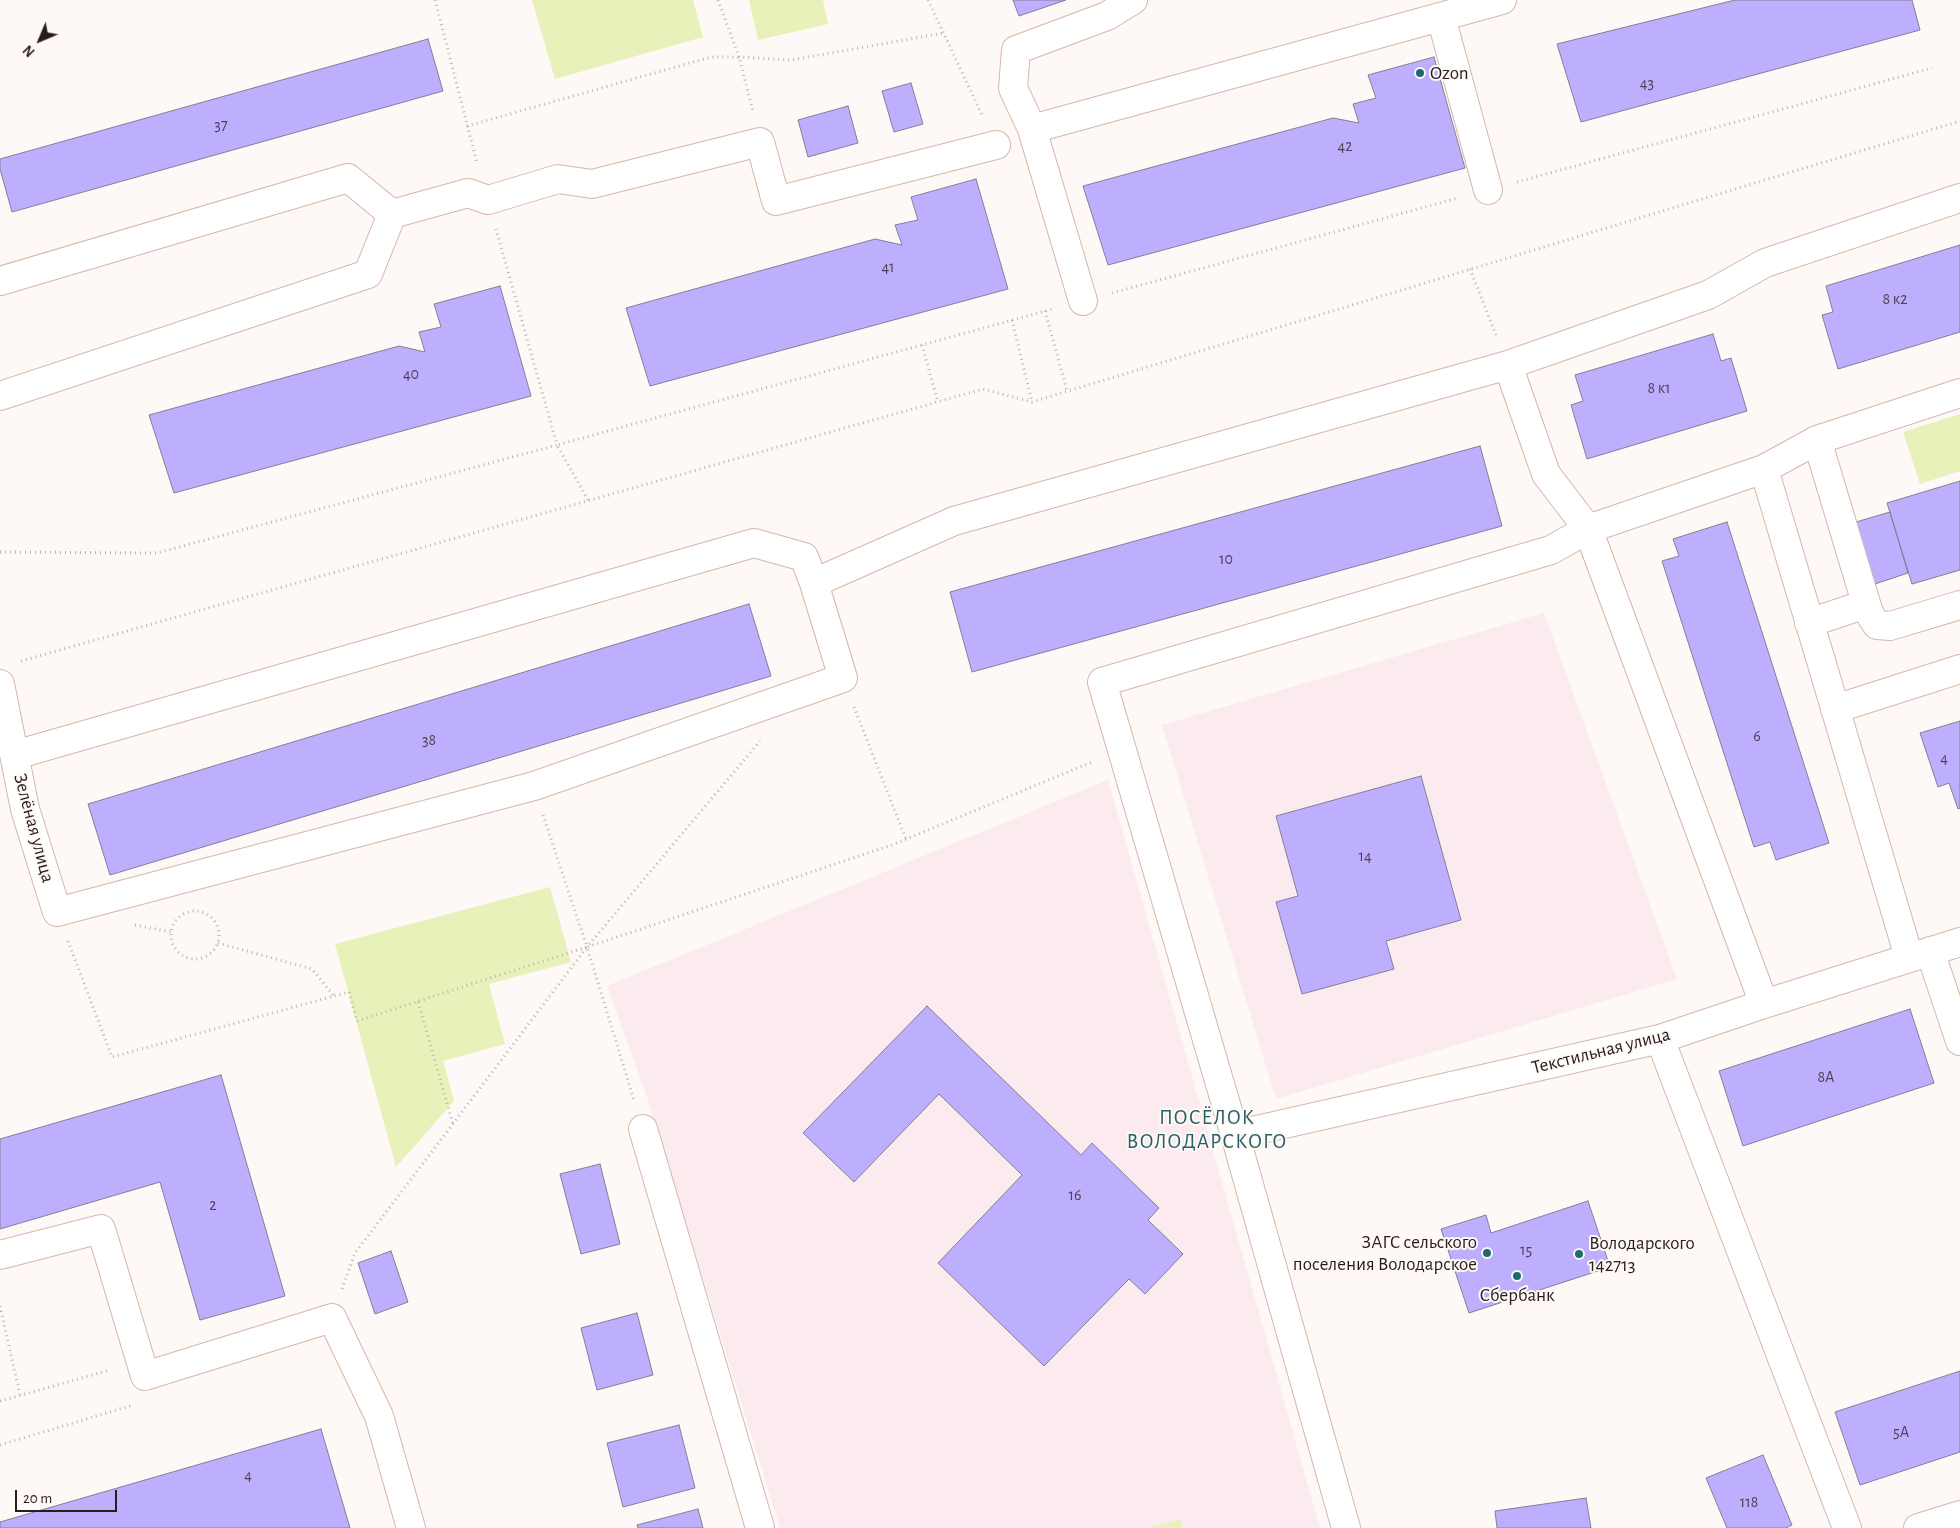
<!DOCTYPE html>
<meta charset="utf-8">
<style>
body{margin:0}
#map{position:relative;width:1960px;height:1528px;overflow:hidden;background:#fef8f6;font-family:"Alegreya Sans",sans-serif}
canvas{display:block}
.north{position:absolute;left:15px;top:15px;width:50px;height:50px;-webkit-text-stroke:4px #fef8f6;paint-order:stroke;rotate:225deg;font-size:14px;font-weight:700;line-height:20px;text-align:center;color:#281d1a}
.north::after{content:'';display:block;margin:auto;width:18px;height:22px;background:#281d1a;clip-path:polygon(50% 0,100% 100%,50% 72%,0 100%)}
.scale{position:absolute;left:15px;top:1490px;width:102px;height:22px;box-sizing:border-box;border:2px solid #281d1a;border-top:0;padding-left:6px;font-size:15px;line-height:18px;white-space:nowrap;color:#281d1a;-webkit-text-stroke:4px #fef8f6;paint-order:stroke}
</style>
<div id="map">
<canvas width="1960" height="1528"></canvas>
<div class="north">N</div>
<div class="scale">20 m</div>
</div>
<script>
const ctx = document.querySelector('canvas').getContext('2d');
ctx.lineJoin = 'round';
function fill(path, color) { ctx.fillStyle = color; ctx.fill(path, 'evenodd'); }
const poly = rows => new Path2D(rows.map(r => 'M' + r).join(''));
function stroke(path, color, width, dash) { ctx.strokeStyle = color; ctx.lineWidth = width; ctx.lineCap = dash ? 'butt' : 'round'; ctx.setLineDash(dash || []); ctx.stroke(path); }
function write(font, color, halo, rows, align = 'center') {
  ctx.font = font + ' "Alegreya Sans",sans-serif'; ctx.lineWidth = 4; ctx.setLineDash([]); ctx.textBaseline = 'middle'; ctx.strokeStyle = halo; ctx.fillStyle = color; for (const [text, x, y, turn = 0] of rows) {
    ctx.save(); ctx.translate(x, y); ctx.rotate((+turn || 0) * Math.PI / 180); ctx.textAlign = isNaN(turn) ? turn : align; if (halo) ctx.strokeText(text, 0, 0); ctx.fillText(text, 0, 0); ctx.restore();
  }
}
fill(poly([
 [1544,613,1677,979,1276,1099,1162,725],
 [1108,780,1320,1528,780,1528,646,1094,607,986]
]), '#fbebee');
fill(poly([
 [532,0,693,0,703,37,555,79],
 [749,0,823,0,828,24,758,40],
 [1960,414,1960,471,1920,484,1903,432],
 [550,887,571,962,489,984,505,1044,443,1061,454,1101,396,1167,335,944],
 [1180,1519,1182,1528,1147,1528]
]), '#e8f1ba');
const building = poly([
 [1013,0,1066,0,1019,16,1013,0],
 [1735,0,1912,0,1920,30,1581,122,1557,44,1735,0],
 [428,39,443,91,12,212,0,169,0,159,428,39],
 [1434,57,1465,168,1108,265,1083,186,1333,118,1359,123,1353,104,1376,98,1368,75,1434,57],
 [911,83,923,124,894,132,882,91,911,83],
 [848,106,858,143,808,157,798,120,848,106],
 [976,179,1008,289,650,386,626,308,875,239,902,245,895,225,918,220,911,197,976,179],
 [1960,245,1960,332,1838,369,1822,315,1833,312,1826,286,1960,245],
 [500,286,531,396,174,493,149,415,399,346,425,352,419,332,441,327,434,304,500,286],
 [1713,334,1721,361,1731,358,1747,411,1587,459,1571,405,1583,401,1575,375,1713,334],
 [1480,446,1502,526,972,672,950,592,1480,446],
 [1960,481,1960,570,1912,584,1887,503,1960,481],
 [1890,512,1908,573,1875,584,1856,522,1890,512],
 [1727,522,1829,843,1776,860,1770,842,1754,847,1662,561,1679,556,1673,539,1727,522],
 [749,604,771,676,110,875,88,804,749,604],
 [1960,721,1960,808,1958,809,1949,783,1938,787,1920,733,1960,721],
 [1421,776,1461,920,1386,941,1394,969,1302,994,1276,902,1298,896,1276,816,1421,776],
 [927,1006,1081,1155,1092,1143,1159,1208,1148,1220,1183,1254,1145,1294,1129,1279,1044,1366,938,1263,1022,1175,939,1094,854,1182,803,1133,927,1006],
 [1910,1009,1934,1083,1743,1146,1719,1071,1910,1009],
 [221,1075,285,1296,200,1320,160,1182,0,1229,0,1139,221,1075],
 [600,1164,620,1244,581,1254,560,1174,600,1164],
 [1588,1201,1610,1267,1469,1313,1441,1229,1486,1215,1491,1233,1588,1201],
 [391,1251,408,1302,375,1314,358,1263,391,1251],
 [637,1313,653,1375,597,1390,581,1328,637,1313],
 [1960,1371,1960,1452,1860,1485,1835,1412,1960,1371],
 [679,1425,695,1488,623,1507,607,1443,679,1425],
 [321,1429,350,1528,0,1528,0,1522,321,1429],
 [1763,1455,1792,1525,1786,1528,1727,1528,1706,1478,1763,1455],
 [1586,1498,1591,1528,1497,1528,1495,1511,1586,1498],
 [698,1509,703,1528,638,1528,637,1525,698,1509]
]);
fill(building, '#bdaffd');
stroke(building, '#827f97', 1);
const minor = poly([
 [1441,17,1488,190],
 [1032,129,1013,88,1016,50,1107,16,1133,0],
 [0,281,348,178,392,214],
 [1083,301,1032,129,1502,0],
 [1508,365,1546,474,1588,529,1764,1004],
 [0,396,368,274,392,214,468,193,488,200,558,179,592,184,760,142,776,201,996,145],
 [1817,440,1869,613,1877,625,1890,626,1960,605],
 [1764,469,1817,440,1960,393],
 [814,583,954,521,1508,365,1708,295,1765,263,1960,198],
 [1809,623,1866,604],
 [0,684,25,809,57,912,534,786,843,678,814,583,804,557,754,543,15,755],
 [1835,709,1960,669],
 [1930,951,1960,1041],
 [1660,1039,1847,1528],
 [643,1129,760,1528],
 [1235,1135,1660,1039,1764,1004,1960,942],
 [0,1255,101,1229,145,1376,332,1318,379,1416,411,1528],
 [1346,1528,1235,1135,1102,682,1551,550,1588,529,1764,469,1909,957],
 [1918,1528,1960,1515]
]);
stroke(minor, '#d5b7ac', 30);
stroke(poly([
 [435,0,477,163],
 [718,0,739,57,791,60,944,33],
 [928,0,983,117],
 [467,126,711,57,739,57,753,111],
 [1517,182,1932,68],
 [1470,269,1496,335],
 [1112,293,1458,198],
 [1045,311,1067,391],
 [1012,320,1032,402],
 [922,345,938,402],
 [588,500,557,445,1053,309],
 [0,552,157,553,557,445,496,229],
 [21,661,983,389,1032,402,1960,121],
 [854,707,906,839],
 [543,815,587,947,892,845,1092,762],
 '171 935a24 24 0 1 1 48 0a24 24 0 1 1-48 0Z',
 [135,925,171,932],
 [68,941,112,1057,349,992,357,1021,587,947,760,741],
 [218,943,312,969,334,996],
 [418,1002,453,1124],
 [342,1289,355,1253,587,947,634,1100],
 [0,1306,20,1395],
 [0,1401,110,1370],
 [0,1445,133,1405]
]), '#bcb5b3', 3, [1, 4]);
stroke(minor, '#fff', 28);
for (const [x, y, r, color] of [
 [1420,73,5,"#1e6a71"],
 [1487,1253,5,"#1e6a71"],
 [1579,1254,5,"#1e6a71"],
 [1517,1276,5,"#1e6a71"]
]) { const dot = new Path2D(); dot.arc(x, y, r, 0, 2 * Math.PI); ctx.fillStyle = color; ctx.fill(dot); stroke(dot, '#fef8f6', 2); }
write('16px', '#4d4253', null, [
 ["43",1647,83],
 ["37",221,125],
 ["42",1345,146],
 ["41",888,267],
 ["8 к2",1895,299],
 ["40",411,374],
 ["8 к1",1659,388],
 ["10",1226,559],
 ["6",1757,736],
 ["38",429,740],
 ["4",1944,758],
 ["14",1365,856],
 ["8А",1826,1077],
 ["16",1075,1195],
 ["2",213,1205],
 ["15",1526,1250],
 ["5А",1901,1432],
 ["4",248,1475],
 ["118",1749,1502]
]);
write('19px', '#281d1a', '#fef8f6', [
 ["Ozon",1430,73],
 ["ЗАГС сельского",1477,1242,"right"],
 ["поселения Володарское",1477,1264,"right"],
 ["Володарского",1589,1243],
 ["142713",1589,1265],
 ["Сбербанк",1517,1295,"center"]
], 'left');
write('19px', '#281d1a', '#fef8f6', [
 ["Зелёная улица",34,828,75],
 ["Текстильная улица",1601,1051,-14]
]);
ctx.letterSpacing = '1px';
write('21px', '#276066', '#fef8f6', [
 ["ПОСЁЛОК",1207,1118],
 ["ВОЛОДАРСКОГО",1207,1142]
]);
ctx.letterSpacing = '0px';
</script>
